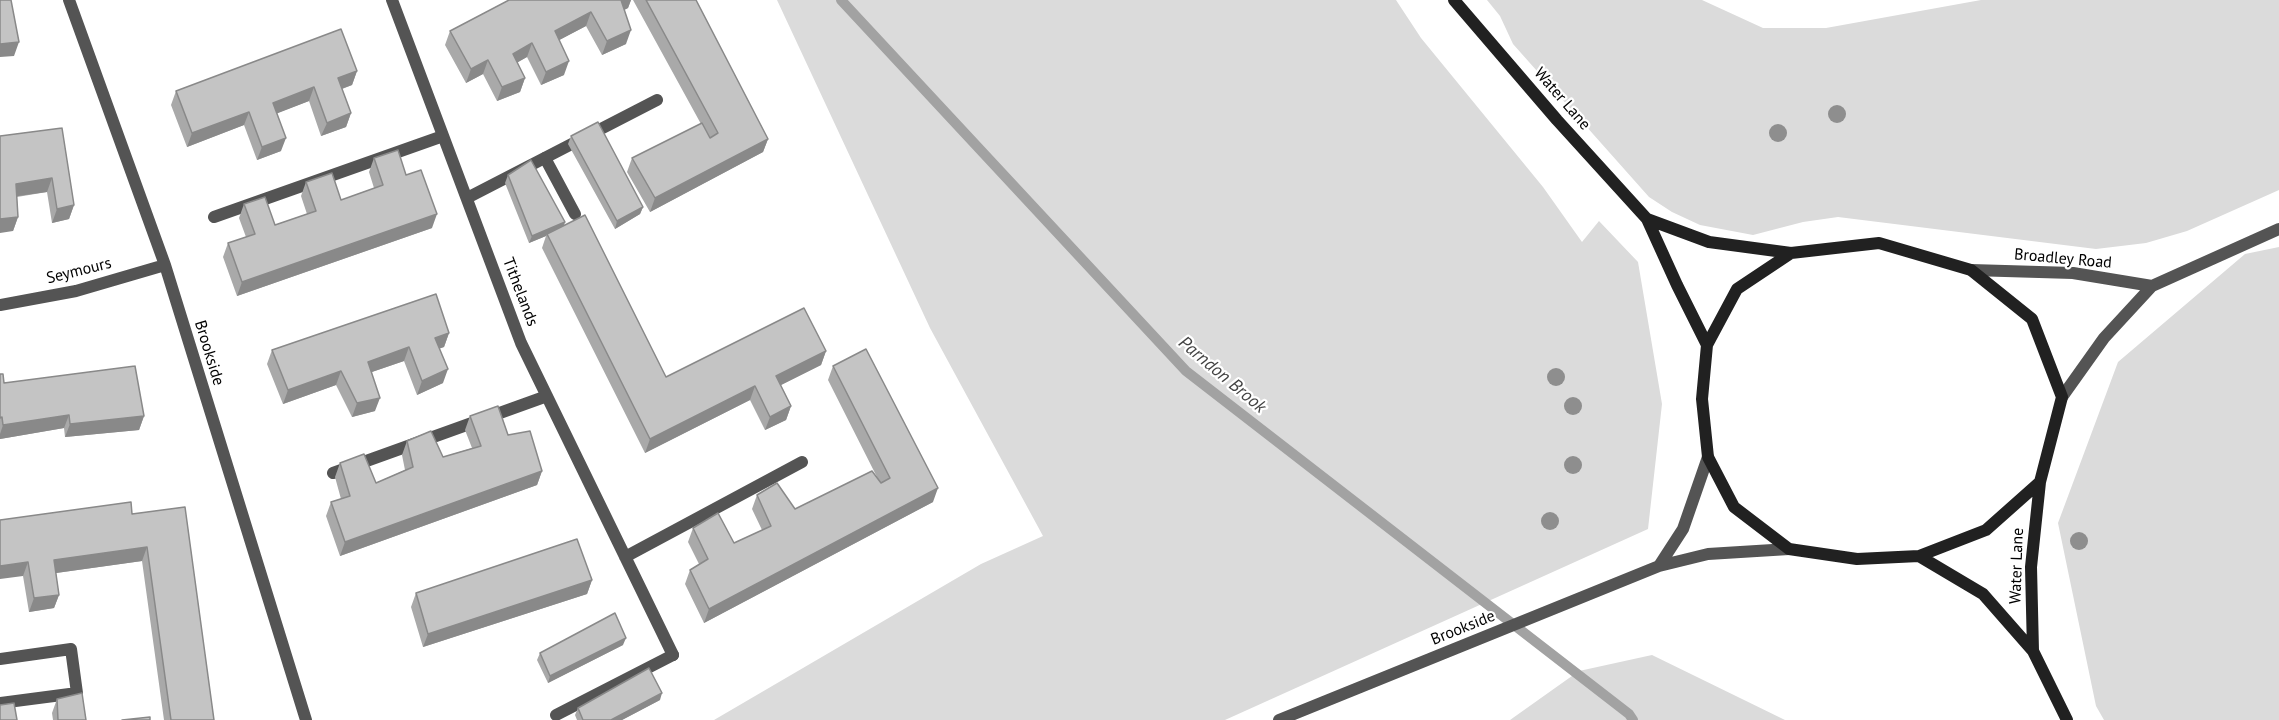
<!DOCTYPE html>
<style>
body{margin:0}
canvas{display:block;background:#fff}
</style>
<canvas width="2279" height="720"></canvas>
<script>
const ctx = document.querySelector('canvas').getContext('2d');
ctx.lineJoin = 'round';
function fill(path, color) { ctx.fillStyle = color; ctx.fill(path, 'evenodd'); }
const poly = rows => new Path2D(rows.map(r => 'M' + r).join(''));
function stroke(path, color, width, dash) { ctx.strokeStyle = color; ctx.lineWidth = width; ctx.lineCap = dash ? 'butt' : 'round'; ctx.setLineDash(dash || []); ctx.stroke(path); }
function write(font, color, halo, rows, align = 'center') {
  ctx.font = font + ' "PT Sans",sans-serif'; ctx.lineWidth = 4.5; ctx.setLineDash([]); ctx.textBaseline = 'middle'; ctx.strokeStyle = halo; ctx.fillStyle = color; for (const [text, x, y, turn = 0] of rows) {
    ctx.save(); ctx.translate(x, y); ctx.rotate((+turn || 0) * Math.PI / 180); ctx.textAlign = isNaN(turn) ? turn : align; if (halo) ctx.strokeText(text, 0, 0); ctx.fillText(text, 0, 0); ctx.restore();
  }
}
fill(poly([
 [777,0,1396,0,1421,38,1543,187,1582,242,1599,221,1638,262,1662,404,1648,529,1225,720,714,720,981,564,1043,536,930,328],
 [1487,0,1702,0,1763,28,1826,28,1981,0,2279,0,2279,190,2187,231,2146,243,2096,249,1838,217,1803,222,1753,235,1700,225,1672,212,1649,197,1513,44,1500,16],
 [2279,247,2279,720,2104,720,2096,706,2058,523,2118,362,2245,254],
 [1652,655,1785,720,1510,720,1579,671]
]), '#dbdbdb');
stroke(poly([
 [841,0,1186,371,1629,714,1633,720]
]), '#a2a2a2', 10);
stroke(poly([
 [545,158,575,214],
 [556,715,673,655]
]), '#545454', 12);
stroke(poly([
 [69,0,165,265,306,720],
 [392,0,521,343,673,655],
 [467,198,657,100],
 [214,217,443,136],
 [1971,270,2073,273,2152,286],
 [0,305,76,291,165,265],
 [2062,397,2104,338,2152,286,2279,229],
 [333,473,547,396],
 [625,557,802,462],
 [1659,566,1683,529,1708,457],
 [0,659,71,649,77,693,0,703],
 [1279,720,1659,566,1708,554,1789,549]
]), '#545454', 12);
stroke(poly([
 [1454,0,1557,120,1647,219,1677,285,1707,345],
 [1647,219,1709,242,1791,253],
 [1919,556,1983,594,2033,651,2067,720],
 [2033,651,2031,567,2040,482,2062,397,2032,319,1971,270,1879,243,1791,253,1737,289,1707,345,1702,399,1708,457,1734,507,1789,549,1857,559,1919,556,1986,530,2040,482]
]), '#212121', 12);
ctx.fillStyle = '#8e8e8e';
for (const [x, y] of [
 [1837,114],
 [1778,133],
 [1556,377],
 [1573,406],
 [1573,465],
 [1550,521],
 [2079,541]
]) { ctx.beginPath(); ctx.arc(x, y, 9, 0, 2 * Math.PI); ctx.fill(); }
fill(poly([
 [509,0,631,0,628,8,624,10,626,44,602,55,586,26,559,40,564,75,541,85,527,57,517,62,525,78,520,92,497,101,483,74,466,83,445,45,450,31],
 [633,0,696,0,768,139,763,152,650,212,627,172,632,158,701,124],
 [357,71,352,85,342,89,351,113,346,127,321,136,309,101,277,113,281,151,257,160,244,125,187,147,171,105,176,91],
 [62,128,74,205,69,219,52,223,47,192,17,197,18,217,13,231,0,136],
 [571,136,643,207,640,214,615,229,568,144],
 [374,158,406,175,432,228,237,296,223,257,228,243,246,237,239,218,244,204,275,225,307,214,301,196,306,182,341,200,374,188,369,172],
 [508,175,565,222,564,226,666,377,826,351,821,365,781,385,791,406,786,420,765,430,750,400,645,453,542,248,546,236,529,243,505,183],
 [449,333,444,347,440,348,443,383,417,395,404,361,372,372,375,411,352,417,336,385,283,404,267,364,272,350],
 [833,366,933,502,704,623,685,584,690,570,699,564,688,542,693,528,734,543,762,530,752,509,757,495,795,509,879,481,828,380],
 [0,374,4,383,144,416,139,430,65,437,64,428,0,439],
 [470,416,508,435,542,471,537,485,340,556,326,516,331,502,341,499,335,477,340,463,376,483,405,470,402,455,407,441,443,457,472,448,465,430],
 [185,507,214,720,164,720,142,561,56,573,59,595,54,608,29,612,23,576,0,520,132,514],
 [592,580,587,594,423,647,411,607,416,593],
 [623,645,548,683,537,660,540,653],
 [57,699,86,720,53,720,52,713],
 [660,700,622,720,577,720,575,715,578,708]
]), '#a9a9a9');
fill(poly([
 [621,0,631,0,628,8,616,14],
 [591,12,586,26,550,45,555,31],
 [631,30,626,44,602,55,607,41],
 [19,42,14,56,0,57,0,44],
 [532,43,527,57,508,68,513,54],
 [488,60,483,74,466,83,471,69],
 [569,61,564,75,541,85,546,72],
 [357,71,352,85,333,92,338,78],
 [525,78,520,92,497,101,502,87],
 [314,87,309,101,268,117,273,103],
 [249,112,244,125,187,147,192,133],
 [351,113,346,127,321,136,327,123],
 [286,138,281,151,257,160,262,147],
 [768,139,763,152,650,212,655,198],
 [52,178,47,192,11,197,16,184],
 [74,205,69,219,52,223,57,209],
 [643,207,640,214,615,229,617,221],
 [437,214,432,228,237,296,242,282],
 [18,217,13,231,0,233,0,219],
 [565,222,562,229,547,234,546,236,529,243,532,236],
 [449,333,444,347,430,352,435,338],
 [409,347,404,361,363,375,368,362],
 [826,351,821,365,771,390,776,376],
 [448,369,443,383,417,395,422,381],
 [341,371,336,385,283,404,288,390],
 [755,386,750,400,645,453,650,439],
 [380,398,375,411,352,417,357,403],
 [791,406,786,420,765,430,770,417],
 [69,415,64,428,0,439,0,434,3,425],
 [144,416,139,430,65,437,70,424],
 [542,471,537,485,340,556,345,542],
 [938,488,933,502,704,623,709,609],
 [147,547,142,561,49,574,54,560],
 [28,562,23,576,0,579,0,566],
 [592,580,587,594,423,647,428,634],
 [59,595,54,608,29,612,34,598],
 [626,638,623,645,548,683,550,676],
 [662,693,660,700,622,720,611,720]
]), '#898989');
const building = poly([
 [0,0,11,0,19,42,0,44,0,0],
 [509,0,621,0,631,30,607,41,591,12,555,31,569,61,546,72,532,43,513,54,525,78,502,87,488,60,471,69,450,31,509,0],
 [646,0,696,0,768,139,655,198,632,158,702,123,710,138,718,133,646,0],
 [341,29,357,71,338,78,351,113,327,123,314,87,273,103,286,138,262,147,249,112,192,133,176,91,341,29],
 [598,122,643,207,617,221,571,136,598,122],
 [62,128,74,205,57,209,52,178,16,184,18,217,0,219,0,136,62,128],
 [398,150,406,175,421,170,437,214,242,282,228,243,255,234,244,204,265,197,275,225,316,211,306,182,332,173,341,200,383,185,374,158,398,150],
 [531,160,565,222,532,236,508,175,531,160],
 [585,215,666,377,804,308,826,351,776,376,791,406,770,417,755,386,650,439,547,234,585,215],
 [436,294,449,333,435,338,448,369,422,381,409,347,368,362,380,398,357,403,341,371,288,390,272,350,436,294],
 [866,349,938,488,709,609,690,570,708,559,693,528,718,513,734,543,771,526,757,495,777,483,795,509,872,471,881,483,890,478,833,366,866,349],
 [135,366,144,416,70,424,69,415,3,425,2,417,0,418,0,374,3,374,4,383,135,366],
 [498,406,508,435,530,431,542,471,345,542,331,502,350,496,340,463,364,454,376,483,413,467,407,441,431,431,443,457,481,446,470,416,498,406],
 [131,502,132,514,185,507,214,720,171,720,147,547,54,560,59,595,34,598,28,562,0,566,0,520,131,502],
 [577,539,592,580,428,634,416,593,577,539],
 [615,613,626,638,550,676,540,653,615,613],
 [649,668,662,693,611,720,583,720,578,708,649,668],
 [82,693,86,720,58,720,57,699,82,693],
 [14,703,17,720,0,720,0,705,14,703],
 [150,717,150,720,122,720,150,717]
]);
fill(building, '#c4c4c4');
stroke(building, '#898989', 1.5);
write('16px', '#000', '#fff', [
 ["Water Lane",1562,99,49],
 ["Broadley Road",2063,259,5],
 ["Seymours",79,271,-14],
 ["Tithelands",520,292,69],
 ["Brookside",209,353,73],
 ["Water Lane",2017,566,-88],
 ["Brookside",1463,628,-22]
]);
write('italic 18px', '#434343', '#fff', [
 ["Parndon Brook",1222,375,40]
]);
</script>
